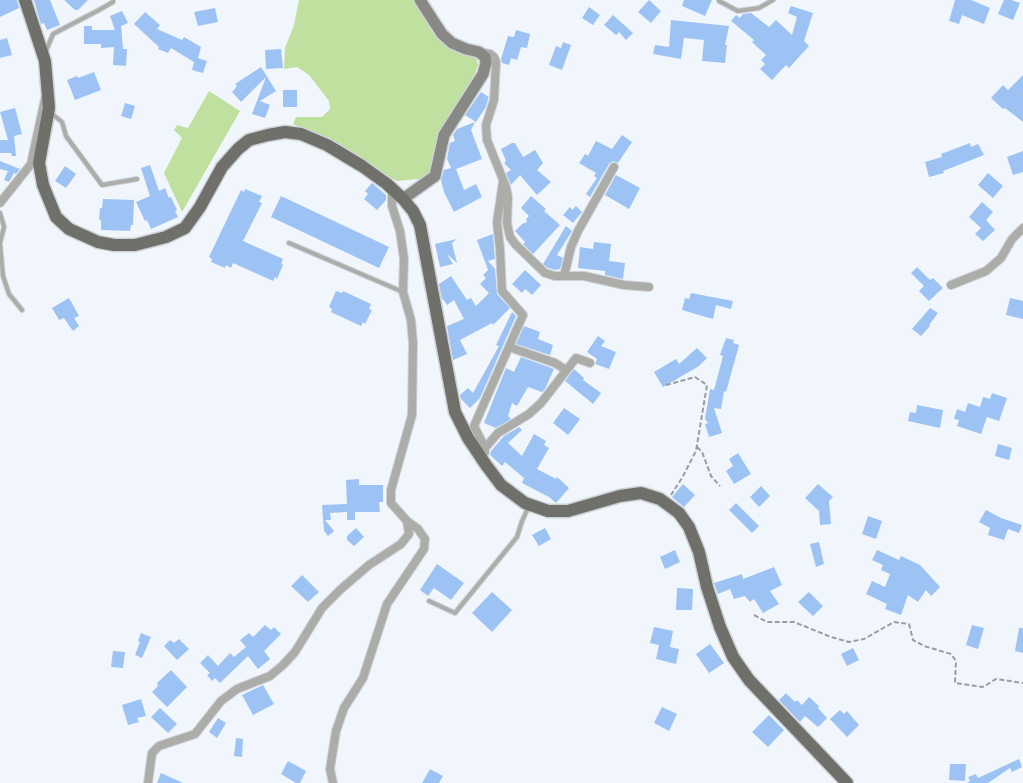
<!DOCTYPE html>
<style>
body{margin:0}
canvas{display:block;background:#f1f6fc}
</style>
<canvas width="1023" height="783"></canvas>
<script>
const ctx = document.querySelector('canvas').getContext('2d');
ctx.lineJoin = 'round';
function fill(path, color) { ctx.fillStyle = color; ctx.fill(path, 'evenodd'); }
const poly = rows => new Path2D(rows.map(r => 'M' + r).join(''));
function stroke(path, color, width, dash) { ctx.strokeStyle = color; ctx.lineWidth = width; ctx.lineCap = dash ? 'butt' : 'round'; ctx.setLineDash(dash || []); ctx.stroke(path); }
fill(poly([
 [299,0,415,0,435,36,446,45,475,55,478,64,475,74,439,132,434,166,429,174,419,179,397,181,381,173,319,135,293,124,296,117,322,117,330,109,329,101,309,75,297,67,284,69,285,48,294,25],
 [209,91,240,111,182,212,164,173,182,138,174,130,177,125,188,128]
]), '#c0e09f');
fill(poly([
 [0,0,17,0,19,8,0,17],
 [34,0,50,0,60,25,47,30,44,23,41,24],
 [64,0,88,0,78,10,75,10],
 [649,0,661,11,651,23,638,12],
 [684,0,712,0,705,16,682,6],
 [955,0,971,0,990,8,984,24,962,15,959,24,949,21],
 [1004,0,1011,0,1020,3,1013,20,998,14],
 [791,6,813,13,804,41,809,46,789,68,786,65,772,80,760,69,765,64,761,60,766,55,752,42,754,40,731,21,736,15,740,18,743,14,751,13,769,27,776,20,792,35,797,17,788,13],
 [589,7,600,15,593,25,582,18],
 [215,8,218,22,198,26,194,12],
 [122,11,128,23,121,26,123,49,127,49,126,66,113,65,114,47,101,48,101,44,84,44,84,26,92,26,92,30,115,30,110,16],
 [145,12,160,25,157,29,182,40,184,37,201,47,198,58,207,61,203,73,192,70,194,62,171,48,168,53,158,49,159,47,134,24],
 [613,15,633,33,626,40,619,32,616,35,604,25],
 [671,20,729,26,725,45,727,45,725,63,702,61,704,40,684,38,681,59,653,54,655,45,669,47],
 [516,30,530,34,527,48,521,47,517,60,511,58,509,65,502,63,501,59,508,36,514,37],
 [7,38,12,55,0,58,0,40],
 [563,42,571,45,562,70,549,65,556,46,561,48],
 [281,49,283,68,266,69,265,50],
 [261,67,276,91,260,101,270,105,265,118,252,114,266,77,241,102,232,92,237,86,235,84],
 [94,72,101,90,75,100,67,80,77,76,78,78],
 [1023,75,1023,122,1005,108,1003,109,991,98,1003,85,1008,90],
 [283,90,297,90,297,107,283,107],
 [481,92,489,97,488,99,486,107,476,122,465,115],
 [125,103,135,106,131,119,121,116],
 [15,108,22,134,14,136,16,156,12,156,11,153,0,153,0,140,8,140,0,112],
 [475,122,471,130,482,159,456,169,464,190,476,184,482,197,454,212,444,192,441,180,444,170,451,168,447,159,450,143,455,141,453,135,457,129],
 [622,135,632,142,618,163,613,161,609,164,590,197,586,194,597,178,594,176,596,173,579,163,585,154,588,156,596,141,612,149],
 [512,143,515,143,523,157,535,150,543,163,537,170,551,182,537,195,520,175,511,185,506,173,511,170,504,163,506,161,501,149],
 [970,143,971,147,978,144,984,155,943,171,944,173,929,177,925,162,942,157,941,154],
 [1023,151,1023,172,1013,175,1007,157],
 [0,161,20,169,16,174,14,173,9,182,4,180,8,171,0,169],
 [150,165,159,191,165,188,169,198,171,197,177,210,175,211,178,217,151,229,147,220,145,221,136,202,150,196,141,168],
 [65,166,76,174,66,188,55,181],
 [988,173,1003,186,993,198,978,185],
 [616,175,640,188,629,209,605,195],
 [372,183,386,195,386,200,377,210,364,199,368,194,365,191],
 [245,189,262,196,259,202,262,203,243,241,283,259,281,264,283,265,277,279,275,277,273,281,233,263,231,268,226,265,225,268,211,262,212,259,209,257,241,190,244,192],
 [281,196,389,247,379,268,271,217],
 [531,196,546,209,544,211,560,225,533,254,523,244,525,242,515,231,522,224,527,222,526,219,529,216,521,208],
 [103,199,134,200,133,225,131,225,130,231,101,230,101,220,99,220,100,208,102,208],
 [982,202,993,212,986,220,995,230,983,241,975,234,981,228,969,217],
 [576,206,582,212,573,223,563,215,570,207,572,210],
 [566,226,572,231,557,255,563,258,560,269,556,270,548,268,543,264],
 [493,234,495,259,488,261,495,269,497,294,510,308,493,325,492,323,460,340,467,354,453,360,447,326,464,319,454,300,447,305,443,299,442,300,439,284,451,276,467,300,471,298,476,306,489,293,480,284,486,278,483,275,488,270,477,240],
 [457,239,452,243,457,263,447,254,453,264,440,267,435,244],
 [594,242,611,244,609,261,625,263,623,279,605,275,605,271,578,268,580,247,593,249],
 [917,267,930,280,933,278,943,288,929,301,919,291,924,286,911,273],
 [525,270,541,285,532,295,525,289,522,293,512,284],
 [336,291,342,293,343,291,371,304,369,309,372,310,365,324,363,322,361,326,331,312,332,309,329,307],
 [691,293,733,301,731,309,716,305,713,319,682,310,685,298,689,299],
 [69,298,79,316,74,318,79,326,73,331,64,318,59,320,52,308],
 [1010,298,1023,301,1023,319,1006,315],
 [930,308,938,313,929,325,930,326,921,336,912,329],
 [512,312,516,316,480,398,470,408,461,399,460,395,468,388,473,393,499,346,496,345],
 [524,326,540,332,538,339,553,345,550,355,516,344],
 [598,336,605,341,601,346,616,352,609,369,595,364,597,359,587,352],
 [726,338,734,340,733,343,739,345,726,392,724,391,721,409,714,408,722,433,709,437,705,424,708,423,705,419,710,389,714,390,723,356,720,355],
 [697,348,707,358,699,366,663,387,654,372,676,359,679,364],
 [521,357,554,369,545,389,542,392,528,387,517,406,512,403,508,416,511,419,496,428,484,423,506,368,514,372],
 [574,369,584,378,583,380,601,393,593,404,565,381],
 [992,393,1007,398,999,421,987,417,981,434,957,426,959,420,954,419,957,409,965,412,968,403,980,407,983,397,990,399],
 [917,405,943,410,940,428,908,421,910,412,916,413],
 [564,408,580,419,568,435,553,423],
 [519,427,522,430,508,443,522,456,534,434,546,441,544,445,549,448,537,469,556,479,557,477,569,488,556,503,549,497,522,483,524,478,505,462,502,466,490,455,491,451,504,436],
 [998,444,1012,448,1009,460,995,456],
 [738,453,751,474,734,484,726,471,733,466,729,459],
 [359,479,359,485,383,485,383,502,379,502,380,512,355,512,355,520,347,520,347,512,330,513,331,520,325,520,334,531,328,536,324,531,322,505,347,504,346,480],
 [683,484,695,495,684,507,672,497],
 [818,484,833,497,829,501,831,524,820,525,819,511,805,498],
 [761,486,770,496,759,507,750,497],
 [736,503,759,526,752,533,729,510],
 [986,510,1001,518,1022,525,1019,533,1008,529,1004,540,988,535,990,528,979,522],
 [868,516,882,521,876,539,862,534],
 [356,528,364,537,354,546,347,540,347,536],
 [545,528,551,539,539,546,532,535],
 [819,542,824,564,816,567,810,544],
 [675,550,680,562,665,569,660,557],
 [877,550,899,560,901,556,920,565,940,587,931,596,926,590,918,602,908,595,901,615,885,609,887,604,866,594,872,581,885,587,890,574,881,570,883,565,872,560],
 [437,564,464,583,451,600,434,588,428,596,420,590],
 [774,567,782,585,770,591,779,604,763,613,754,599,750,602,745,596,734,599,730,589,718,594,714,583,742,574,743,579],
 [302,575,319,592,308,602,291,586],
 [677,588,693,589,692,610,676,610],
 [492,592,512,610,492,632,472,613],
 [809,592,823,606,813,616,798,602],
 [265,625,271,630,274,627,281,634,264,651,270,659,258,669,248,656,220,683,215,678,212,681,207,675,210,673,200,663,208,655,218,666,230,653,234,657,246,647,240,640,249,633,253,637],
 [972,625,984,628,978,649,966,645],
 [654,627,673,631,670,647,679,649,676,664,656,659,659,645,650,643],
 [1019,628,1023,628,1023,653,1015,651],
 [141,633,151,637,142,658,135,655,140,642,138,641],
 [179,639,189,649,177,660,164,646,170,640,174,643],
 [710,644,724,663,709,673,696,654],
 [853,648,859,660,847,666,841,654],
 [113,651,125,652,123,668,111,667],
 [171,670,187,687,167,707,152,692,158,686,157,683],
 [263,685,274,704,253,715,242,695],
 [786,693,795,702,797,700,802,705,809,697,819,706,818,708,827,718,818,727,805,716,800,722,779,700],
 [141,699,146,716,137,718,139,722,128,725,122,705],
 [662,707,677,714,669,731,654,723],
 [160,708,177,724,168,733,151,717],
 [840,710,844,714,847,711,859,725,847,737,830,719],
 [769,715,784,730,768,747,752,732],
 [218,718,226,723,217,738,209,732],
 [236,738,243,739,242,757,234,756],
 [1019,759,1022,767,1012,772,1010,768,988,783,967,783,970,781,968,777,976,774,978,778],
 [288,761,306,771,300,783,296,783,281,774],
 [950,764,966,764,965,781,949,780],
 [430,769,443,776,439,783,422,783],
 [161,773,183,783,157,783]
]), '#9cc3f3');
const lane = poly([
 [719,1,738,11,759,8,773,0],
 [46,51,53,34,99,10,113,2,113,0],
 [51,113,62,122,66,136,102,185,137,179],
 [0,213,4,227,0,243],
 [289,243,403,292],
 [0,244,3,276,9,294,22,310],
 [429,601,455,613,517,537,522,521,529,506]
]);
const street = poly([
 [479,52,490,54,494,57,496,62,494,100,486,125,487,140,506,187,508,197,507,223,510,237,516,245,545,273,555,276,584,276,624,285,649,287],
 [0,203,31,164,45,99],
 [564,276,571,247,578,231,614,167],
 [951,285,986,271,993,265,1001,258,1012,239,1023,228],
 [509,347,555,363,566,370],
 [485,448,474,426,523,315,502,291,500,249,497,222,503,182],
 [485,452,485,448,498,433,529,414,541,403,576,358,590,363],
 [148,783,152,753,159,746,195,734,221,701,237,689,270,676,283,665,295,652,322,608,341,589,369,565,401,544,409,534,407,521,391,503,391,490,412,415,413,343,411,320,403,292,404,259,400,231,392,206,392,189],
 [333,783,330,769,336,731,344,708,363,678,387,604,424,549,425,539,418,529,407,521]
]);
const secondary = poly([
 [403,199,435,176,444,135,483,74,486,63,485,57,479,52,466,49,452,43,442,34,420,0]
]);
const primary = poly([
 [25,0,45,61,49,108,39,163,43,185,56,217,69,229,98,242,114,245,135,245,166,237,185,228,200,207,222,167,238,149,249,140,268,135,285,132,301,134,327,145,362,166,387,184,403,199,413,211,420,225,455,412,468,438,486,465,501,485,525,503,548,511,568,511,620,496,641,493,660,499,679,513,689,527,699,552,707,587,720,627,733,657,749,680,847,783]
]);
stroke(lane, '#cfd3d9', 6);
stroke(street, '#cfd3d9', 10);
stroke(secondary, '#cfd3d9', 14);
stroke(primary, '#cfd3d9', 15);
stroke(poly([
 [666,385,695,377,707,385,696,451,682,478,671,495],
 [697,447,702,452,711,476,720,486],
 [754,615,767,622,794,622,831,637,849,642,864,639,894,622,909,624,913,640,924,646,951,654,956,661,955,683,983,687,996,679,1023,683]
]), '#9a9ea2', 2, [5, 2.5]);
stroke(lane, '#acaca9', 4);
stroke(street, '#acaca9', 8);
stroke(secondary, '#888984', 11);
stroke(primary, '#6f706a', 12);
</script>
